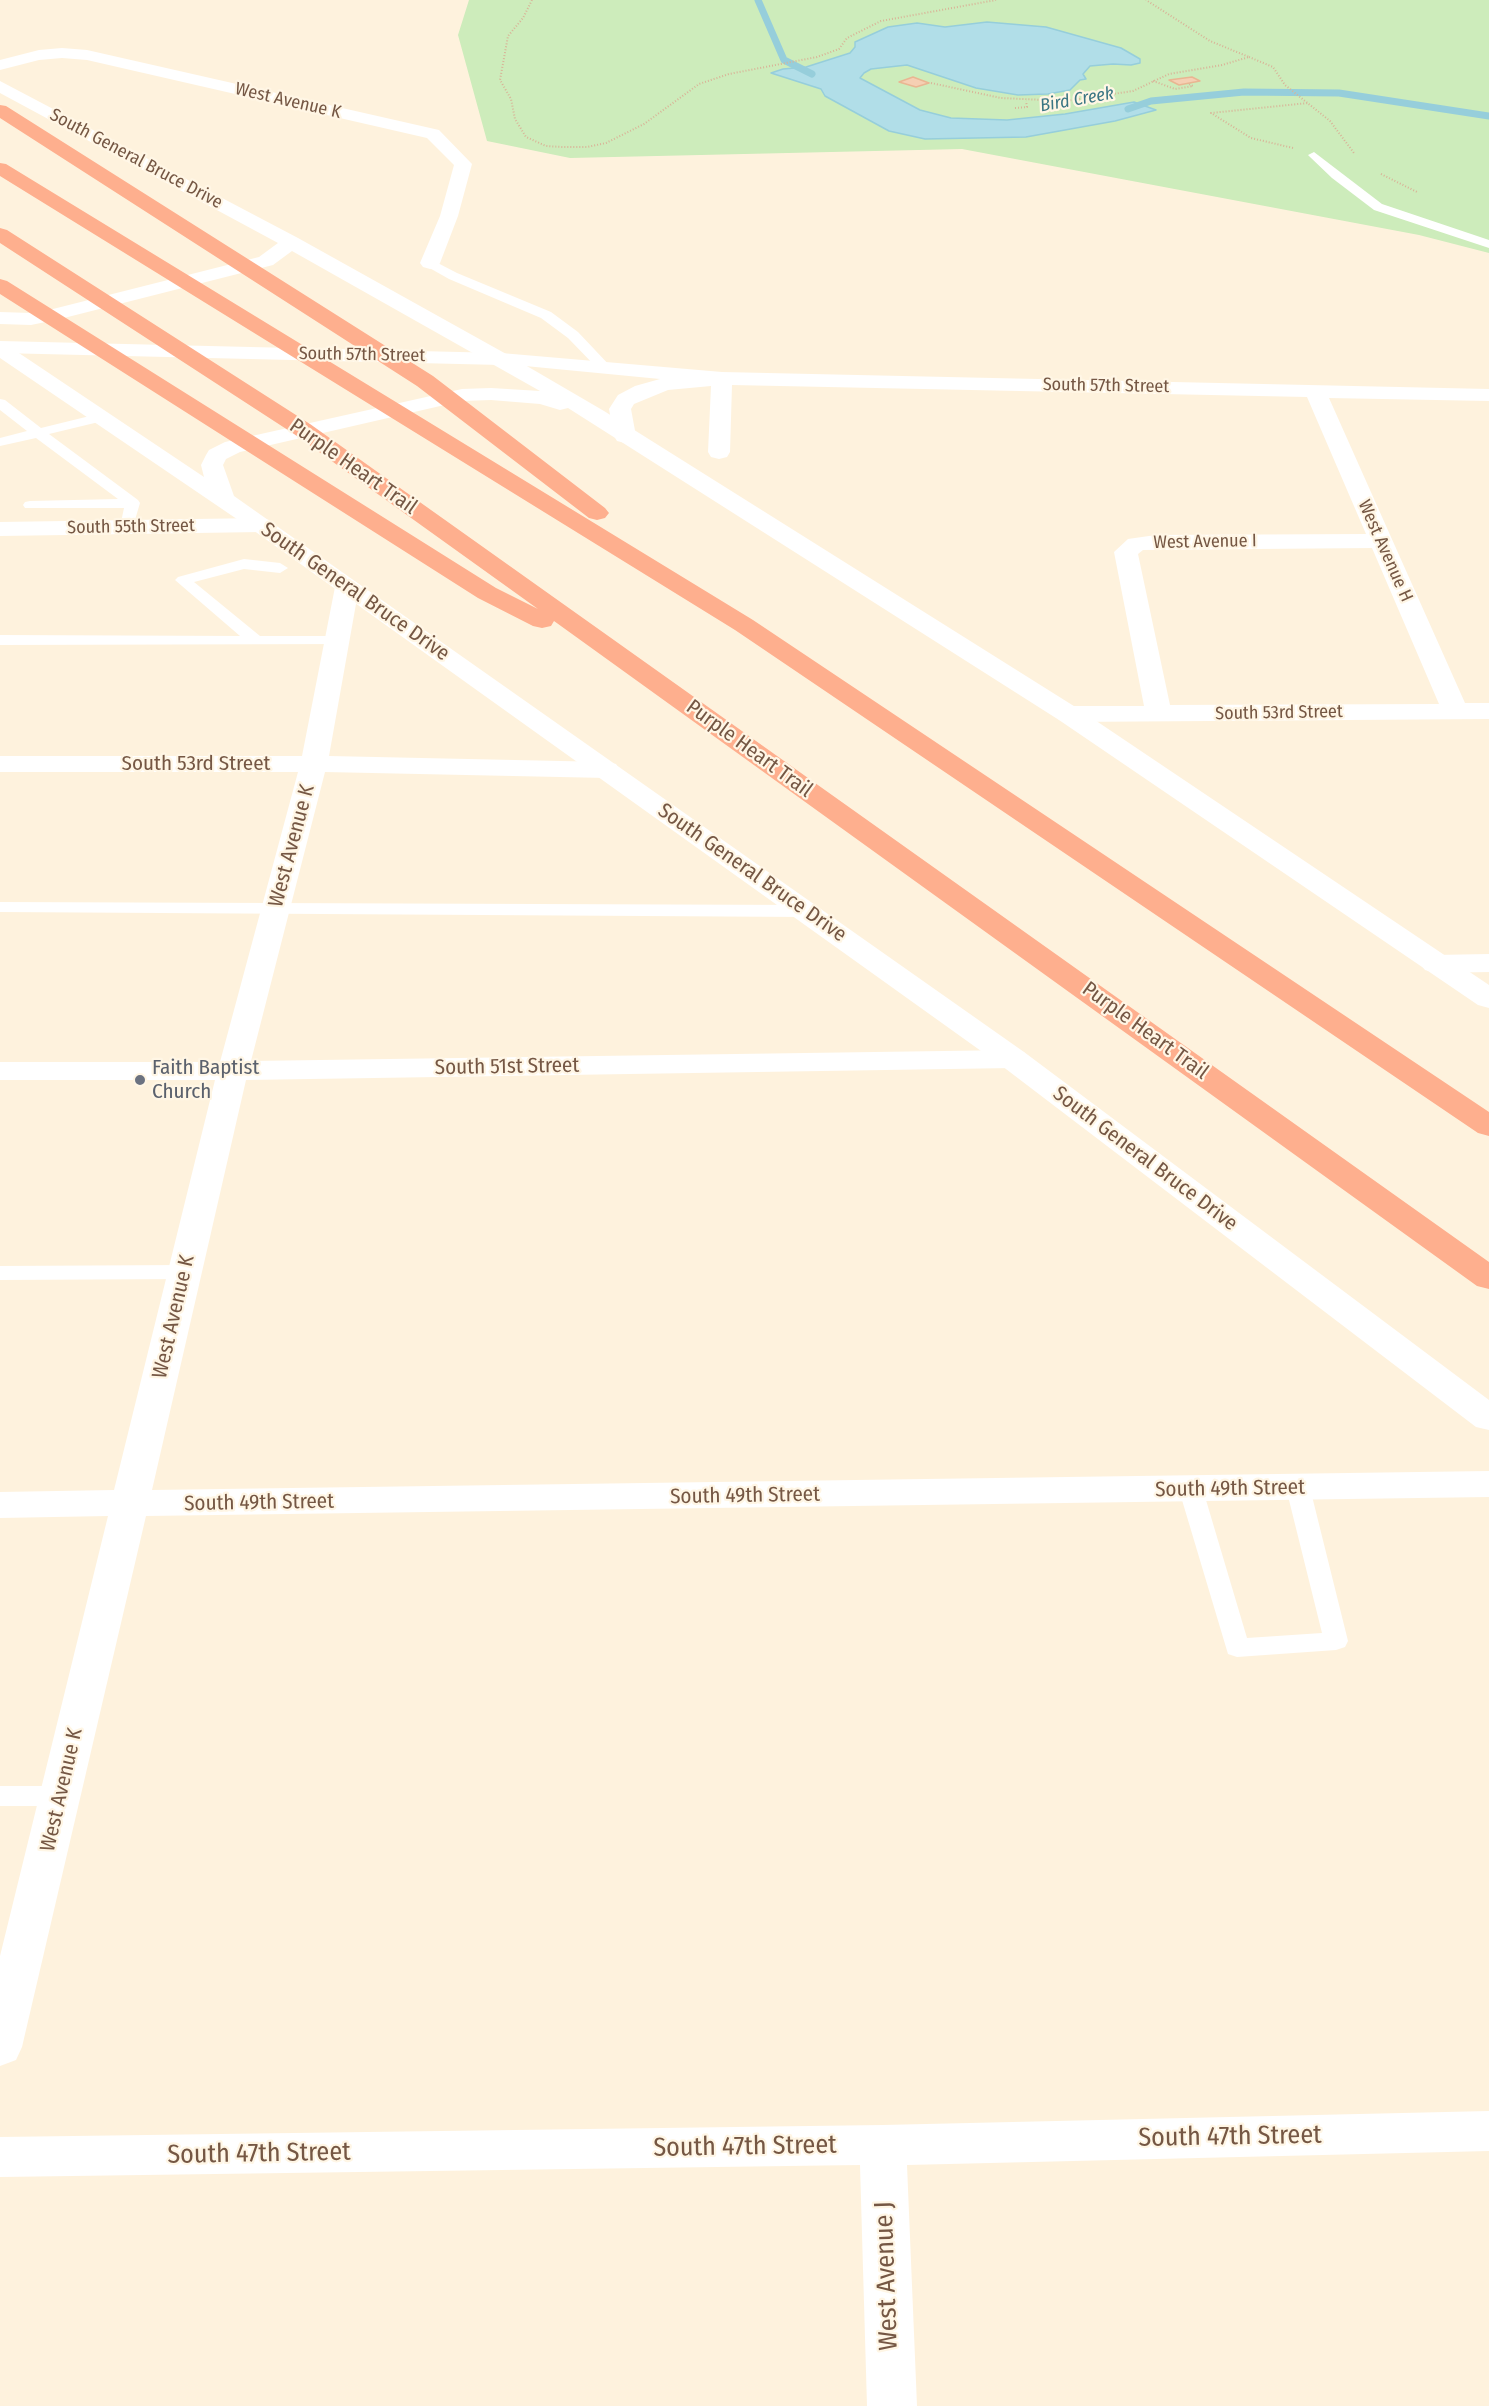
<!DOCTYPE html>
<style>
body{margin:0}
canvas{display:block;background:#fef2dd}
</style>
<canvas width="1489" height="2406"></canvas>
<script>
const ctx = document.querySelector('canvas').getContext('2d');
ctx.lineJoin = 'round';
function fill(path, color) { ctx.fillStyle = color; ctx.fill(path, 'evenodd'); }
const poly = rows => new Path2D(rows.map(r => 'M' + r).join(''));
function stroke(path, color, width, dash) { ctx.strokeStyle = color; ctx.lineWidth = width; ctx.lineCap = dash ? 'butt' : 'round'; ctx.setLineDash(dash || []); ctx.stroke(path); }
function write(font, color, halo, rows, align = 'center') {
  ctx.font = font + ' "Fira Sans Condensed",sans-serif'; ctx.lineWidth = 4.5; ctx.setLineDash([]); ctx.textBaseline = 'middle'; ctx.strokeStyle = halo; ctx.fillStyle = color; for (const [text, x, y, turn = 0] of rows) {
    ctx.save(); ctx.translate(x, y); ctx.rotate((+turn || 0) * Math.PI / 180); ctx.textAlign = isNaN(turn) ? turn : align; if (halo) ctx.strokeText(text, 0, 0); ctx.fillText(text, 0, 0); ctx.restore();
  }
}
fill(poly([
 [469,0,1489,0,1489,253,1419,235,962,149,570,158,487,141,458,35]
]), '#cdecbb');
const water = poly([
 [987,22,1046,27,1121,48,1140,59,1140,63,1131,65,1113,64,1090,66,1083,74,1086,79,1080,80,1070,90,1048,94,1018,95,976,88,907,65,871,69,864,73,860,78,920,110,951,118,1007,120,1065,114,1134,102,1156,110,1115,121,1026,137,925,139,889,131,825,96,821,89,771,73,783,69,806,67,850,53,855,47,855,42,888,27,917,23,945,27,987,22]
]);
fill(water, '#b1dee8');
stroke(water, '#96cedb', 1.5);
stroke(poly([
 [758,0,784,60,812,74],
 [1128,109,1151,101,1244,92,1339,93,1489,116]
]), '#96cedb', 7);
const building = poly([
 [913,77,929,83,916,87,899,82,913,77],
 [1192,77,1200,81,1179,85,1169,80,1192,77]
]);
fill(building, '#f5cfb3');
stroke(building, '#e9b692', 1.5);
stroke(poly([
 [532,0,523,18,508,36,500,80,511,99,515,119,526,137,546,146,562,147,587,147,606,143,644,124,699,84,729,74,817,57,839,49,847,38,881,21,996,0],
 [1249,57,1273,67,1285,85,1330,121,1354,153],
 [1153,81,1175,89,1193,86,1189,84],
 [931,83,1001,98,1066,101,1133,91,1169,74,1222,65,1249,57,1210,41,1146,0],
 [1015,108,1027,107,1026,101],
 [1293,148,1251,138,1211,113,1308,103],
 [1381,174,1417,192]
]), '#d9b397', 2, [1, 2]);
fill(poly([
 [1314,152,1382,204,1489,240,1489,248,1374,210,1332,178,1310,157,1308,155,1314,152],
 [430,259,457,273,551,312,578,332,612,368,605,372,600,371,568,338,541,318,449,279,426,266,424,263,426,260,430,259],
 [0,399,5,400,41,428,102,413,107,414,109,417,107,420,49,434,138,500,140,503,132,530,127,531,120,527,124,508,25,508,23,505,25,502,30,501,118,499,36,438,0,446,0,438,27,431,0,410,0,399],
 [244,559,280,563,288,568,280,573,244,569,194,582,260,636,338,636,346,641,344,644,0,645,0,635,240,636,175,580,178,577,244,559],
 [0,902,805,905,811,907,814,911,811,915,805,917,0,912,0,902],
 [185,1265,193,1267,196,1272,193,1277,185,1279,0,1280,0,1266,185,1265],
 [1298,1480,1306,1482,1310,1488,1348,1641,1345,1647,1336,1650,1237,1657,1228,1654,1179,1490,1183,1484,1191,1482,1199,1484,1203,1490,1247,1638,1322,1633,1286,1488,1290,1482,1298,1480],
 [0,1786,60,1786,69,1789,73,1796,69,1803,60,1806,0,1806,0,1786]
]), '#fff');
fill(poly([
 [62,48,87,50,439,130,472,164,458,216,440,263,437,267,430,269,423,267,420,263,440,216,454,165,427,138,87,60,62,58,39,60,0,70,0,60,39,50,62,48],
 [501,353,722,372,1489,389,1489,401,1329,398,1465,703,1489,703,1489,719,1068,722,1059,720,1055,714,1059,708,1068,706,1144,706,1114,552,1128,539,1156,535,1366,534,1307,397,732,385,730,452,727,457,719,459,711,457,708,452,711,386,668,390,634,404,631,409,636,436,633,441,625,443,617,441,614,436,609,409,618,395,635,386,660,379,494,363,490,359,494,355,501,353],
 [1372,548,1439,704,1170,705,1138,554,1143,550,1372,548],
 [261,518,269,520,273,525,269,530,261,532,0,536,0,522,261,518],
 [347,580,356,582,359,587,329,756,607,762,616,764,620,770,616,776,607,778,325,772,251,1061,1013,1050,1024,1052,1028,1059,1024,1066,1013,1068,246,1080,152,1490,1489,1471,1489,1497,146,1516,22,2047,16,2060,0,2066,0,1956,108,1516,0,1518,0,1492,114,1490,215,1080,0,1080,0,1062,220,1062,298,772,0,772,0,756,302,756,335,587,338,582,347,580],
 [1489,954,1489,972,1435,973,1425,970,1420,964,1425,958,1435,955,1489,954],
 [1489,2111,1489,2151,907,2165,917,2406,867,2406,860,2165,0,2177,0,2137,883,2125,1489,2111]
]), '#fff');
fill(poly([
 [0,341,501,353,508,355,512,359,508,363,501,365,0,353,0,341]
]), '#fff');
fill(poly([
 [0,81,298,238,508,355,604,411,1077,708,1489,985,1489,1008,1478,1005,1059,720,568,408,560,410,540,404,491,400,462,401,240,452,226,459,223,465,234,496,1024,1052,1489,1400,1489,1430,1476,1427,1002,1066,253,530,0,358,0,343,7,345,204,477,201,465,206,455,209,450,225,442,462,389,491,388,540,391,292,251,273,265,60,319,31,325,0,324,0,312,31,313,53,309,259,257,278,243,0,93,0,81]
]), '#fff');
fill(poly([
 [0,105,6,106,433,376,605,508,609,513,605,518,597,520,589,518,417,386,0,118,0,105],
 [0,163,6,164,753,620,1489,1112,1489,1136,1478,1133,735,630,0,176,0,163],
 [0,228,7,230,310,424,1489,1262,1489,1289,1477,1286,554,621,551,626,542,628,533,626,478,598,0,294,0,279,7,281,496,588,538,609,294,434,0,243,0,228]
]), '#feaf8e');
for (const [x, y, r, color] of [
 [140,1080,6,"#6b7280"]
]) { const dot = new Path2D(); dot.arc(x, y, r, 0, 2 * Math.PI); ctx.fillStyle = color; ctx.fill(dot); stroke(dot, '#fff6e5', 2); }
write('italic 18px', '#3a7583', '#fff6e5', [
 ["Bird Creek",1077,100,-10]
]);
write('18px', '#755744', '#fff6e5', [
 ["West Avenue K",288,101,13],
 ["South General Bruce Drive",136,159,28],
 ["South 57th Street",362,355,1],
 ["South 57th Street",1106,386,1],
 ["South 55th Street",131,527,-1],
 ["West Avenue I",1205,542,-1],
 ["West Avenue H",1385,551,66],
 ["South 53rd Street",1279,713,-1]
]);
write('21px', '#755744', '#fff6e5', [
 ["Purple Heart Trail",353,467,35],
 ["South General Bruce Drive",355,592,35],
 ["Purple Heart Trail",749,749,36],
 ["South 53rd Street",196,764],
 ["West Avenue K",292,846,-75],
 ["South General Bruce Drive",752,873,35],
 ["Purple Heart Trail",1145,1031,36],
 ["South 51st Street",507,1067,-1],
 ["South General Bruce Drive",1145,1159,37],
 ["West Avenue K",174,1317,-77],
 ["South 49th Street",1230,1489,-1],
 ["South 49th Street",745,1496,-1],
 ["South 49th Street",259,1503,-1],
 ["West Avenue K",62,1790,-77]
]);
write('21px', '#5b616d', '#fff6e5', [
 ["Faith Baptist",152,1068],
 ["Church",152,1092]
], 'left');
write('26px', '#755744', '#fff6e5', [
 ["South 47th Street",1230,2137,-1],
 ["South 47th Street",745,2147,-1],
 ["South 47th Street",259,2154,-1],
 ["West Avenue J",887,2276,-92]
]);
</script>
